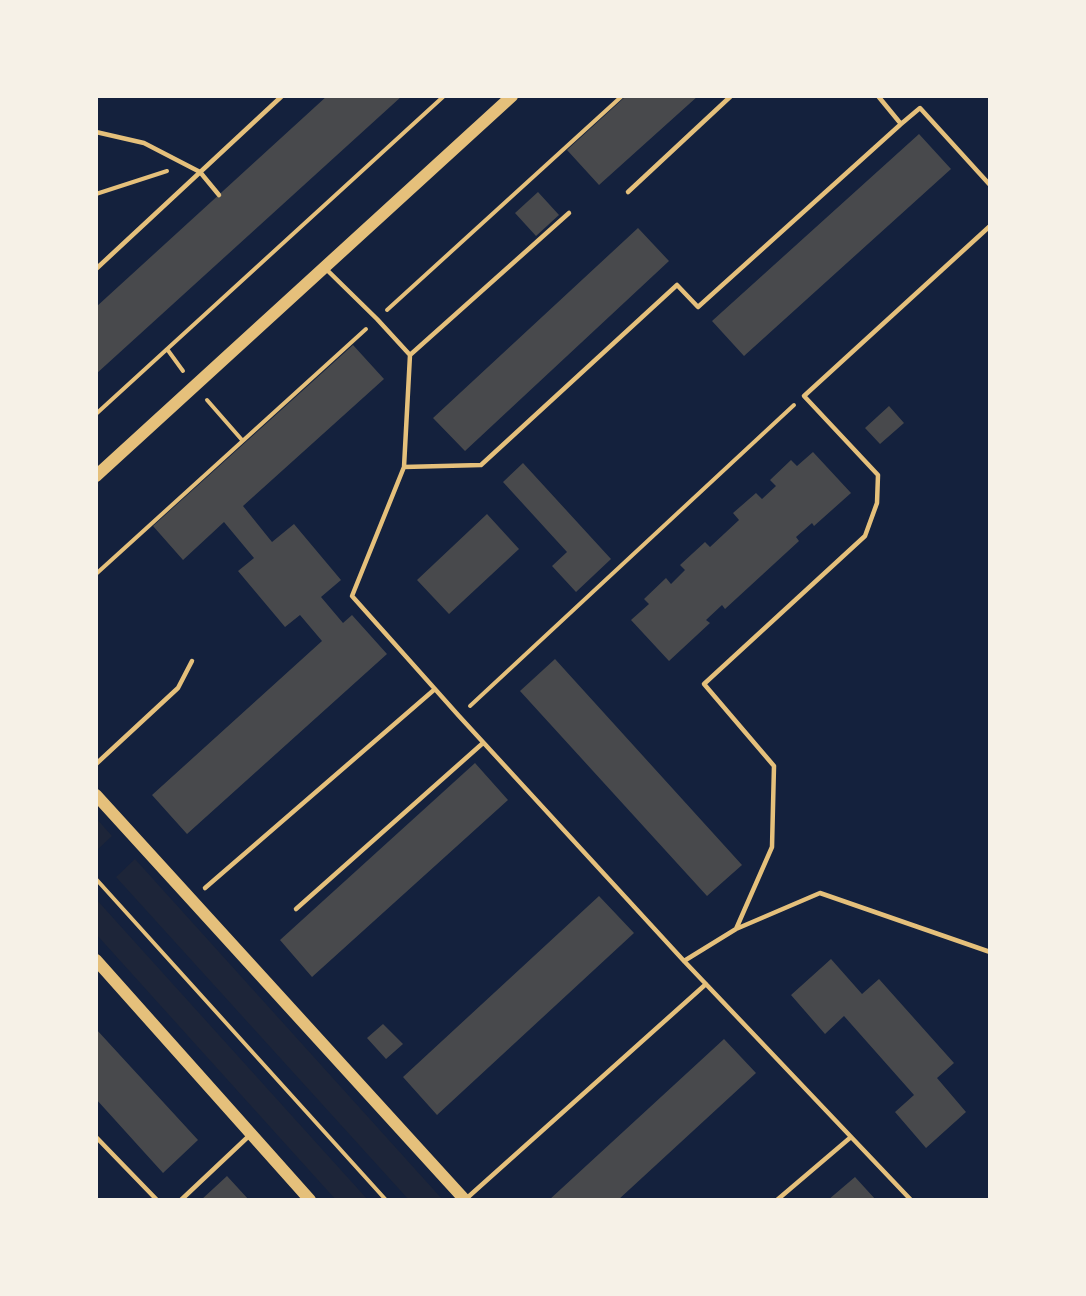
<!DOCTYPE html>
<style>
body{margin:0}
#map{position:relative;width:1086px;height:1296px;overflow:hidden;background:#14213d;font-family:"PT Serif",serif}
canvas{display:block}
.frame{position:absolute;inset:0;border:98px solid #f6f1e7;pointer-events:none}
</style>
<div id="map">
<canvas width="1086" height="1296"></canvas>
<div class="frame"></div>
</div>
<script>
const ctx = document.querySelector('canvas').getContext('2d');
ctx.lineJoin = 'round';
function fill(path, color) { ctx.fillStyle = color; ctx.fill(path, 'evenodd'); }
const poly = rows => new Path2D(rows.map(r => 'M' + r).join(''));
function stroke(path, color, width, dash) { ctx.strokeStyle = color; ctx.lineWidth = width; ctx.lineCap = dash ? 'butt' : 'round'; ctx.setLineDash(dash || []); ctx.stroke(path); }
fill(poly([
 [96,818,112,836,96,851],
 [135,859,443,1200,409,1200,116,877],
 [96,899,368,1200,336,1200,96,934]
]), '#1d2539');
fill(poly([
 [327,96,402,96,96,374,96,307],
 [626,96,698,96,599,185,567,150],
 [919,134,951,169,744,356,712,321],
 [538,192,559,215,536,236,515,213],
 [638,228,669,261,465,451,433,418],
 [353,345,384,379,243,506,272,542,294,524,341,580,321,597,343,623,352,615,387,654,187,834,152,795,322,641,300,615,285,627,238,571,254,558,224,522,183,560,153,526],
 [889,406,904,423,880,444,865,428],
 [813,452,851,493,814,526,812,523,796,537,799,541,725,609,722,605,706,620,710,623,669,661,631,620,649,604,644,599,666,578,671,584,685,570,680,565,705,542,710,547,739,520,733,513,756,493,762,499,776,486,770,480,791,460,797,466],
 [523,463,611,559,576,592,552,566,567,552,503,482],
 [487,514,519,549,449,614,417,580],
 [555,659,742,865,707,896,520,691],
 [475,763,508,800,312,977,280,940],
 [599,896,634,933,437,1115,403,1077],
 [831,959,862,994,879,979,954,1063,937,1078,966,1112,926,1148,895,1112,914,1095,844,1016,825,1034,791,995],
 [383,1024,403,1044,386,1059,367,1038],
 [96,1029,198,1140,163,1173,96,1099],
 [724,1039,756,1073,618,1200,549,1200],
 [227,1176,249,1200,201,1200],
 [855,1177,876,1200,828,1200]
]), '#48494c');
stroke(poly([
 [96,194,167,171],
 [387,310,622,96],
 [167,349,183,371],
 [207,400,242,440],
 [96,414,444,96],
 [96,574,366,329],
 [470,706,794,405],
 [96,879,386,1200]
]), '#e5c07b', 4);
stroke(poly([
 [878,96,901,124,920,108,990,185],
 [96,132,144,143,200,172,219,195],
 [628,192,731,96],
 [96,269,282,96],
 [326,269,377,319,410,355,404,467,352,596,459,716,684,961,911,1200],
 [410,355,569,213],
 [404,467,481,465,677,285,698,307,901,124],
 [96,764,178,688,192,661],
 [205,888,435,689],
 [296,909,483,743],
 [736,929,820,893,990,952],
 [684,961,736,929,772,847,774,766,704,684,865,536,877,503,878,475,804,396,990,226],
 [96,1137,157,1200],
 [467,1198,706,984],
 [181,1200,251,1134],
 [777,1200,851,1137]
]), '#e5c07b', 4.5);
stroke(poly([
 [96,476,512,96],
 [96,795,465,1200],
 [96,960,310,1200]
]), '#e5c07b', 12);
</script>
